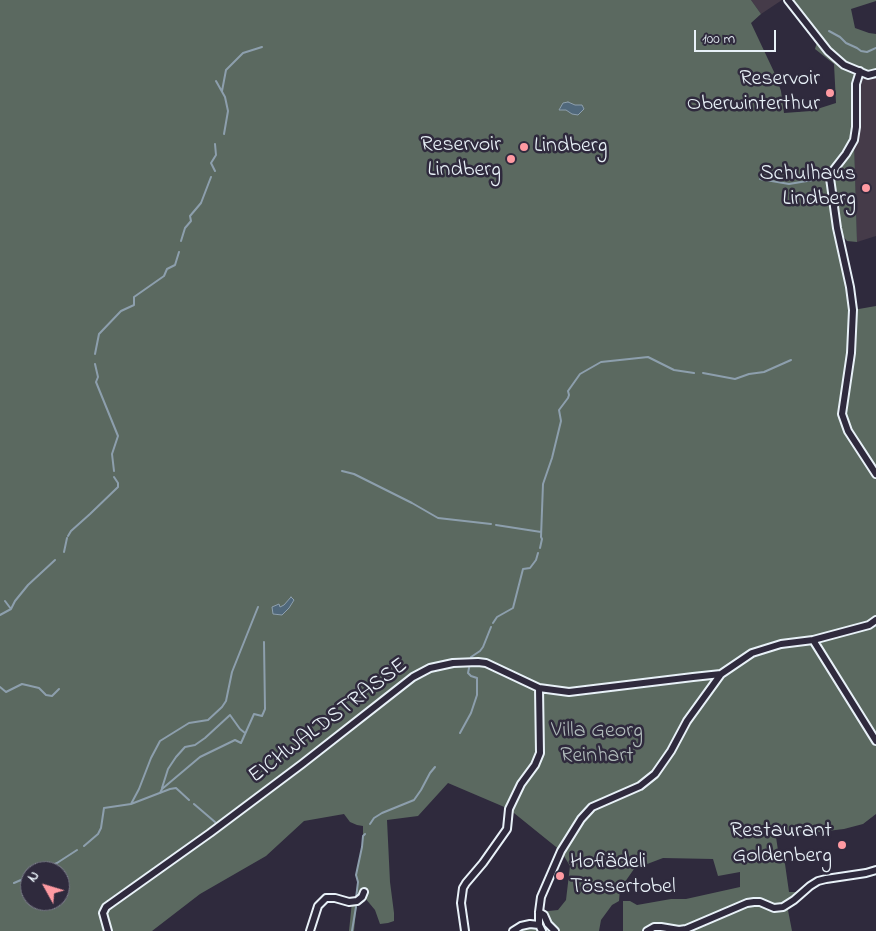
<!DOCTYPE html>
<meta charset="utf-8">
<style>
body{margin:0}
#map{position:relative;width:876px;height:931px;overflow:hidden;background:#2f2a3d;font-family:"Indie Flower",sans-serif}
canvas{display:block}
.north{position:absolute;left:20px;top:861px;width:50px;height:50px;box-sizing:border-box;background:#2f2a3d;border:1px solid #797a88;border-radius:50%;rotate:309deg;font-size:14px;font-weight:700;line-height:20px;text-align:center;color:#e8f1f8}
.north::after{content:'';display:block;margin:auto;width:18px;height:22px;background:#ff9aa2;clip-path:polygon(50% 0,100% 100%,50% 72%,0 100%)}
.scale{position:absolute;left:694px;top:30px;width:82px;height:22px;box-sizing:border-box;border:2px solid #e8f1f8;border-top:0;padding-left:6px;font-size:15px;line-height:18px;white-space:nowrap;color:#e8f1f8;-webkit-text-stroke:4px #2f2a3d;paint-order:stroke}
</style>
<div id="map">
<canvas width="876" height="931"></canvas>
<div class="north">N</div>
<div class="scale">100 m</div>
</div>
<script>
const ctx = document.querySelector('canvas').getContext('2d');
ctx.lineJoin = 'round';
function fill(path, color) { ctx.fillStyle = color; ctx.fill(path, 'evenodd'); }
const poly = rows => new Path2D(rows.map(r => 'M' + r).join(''));
function stroke(path, color, width, dash) { ctx.strokeStyle = color; ctx.lineWidth = width; ctx.lineCap = dash ? 'butt' : 'round'; ctx.setLineDash(dash || []); ctx.stroke(path); }
function write(font, color, halo, rows, align = 'center') {
  ctx.font = font + ' "Indie Flower",sans-serif'; ctx.lineWidth = 5; ctx.setLineDash([]); ctx.textBaseline = 'middle'; ctx.strokeStyle = halo; ctx.fillStyle = color; for (const [text, x, y, turn = 0] of rows) {
    ctx.save(); ctx.translate(x, y); ctx.rotate((+turn || 0) * Math.PI / 180); ctx.textAlign = isNaN(turn) ? turn : align; if (halo) ctx.strokeText(text, 0, 0); ctx.fillText(text, 0, 0); ctx.restore();
  }
}
fill(poly([
 [751,0,782,0,761,14],
 [860,71,876,73,876,236,857,242,854,140]
]), '#453b49');
fill(poly([
 [0,0,751,0,761,14,751,23,775,74,781,91,784,113,811,111,836,103,834,64,815,49,818,38,790,0,876,0,876,1,851,9,855,28,869,33,876,34,876,73,860,71,854,140,857,242,847,241,843,236,841,229,838,228,853,310,876,306,876,814,863,824,844,829,776,837,779,857,784,857,789,892,803,892,787,905,792,931,623,931,623,901,630,901,637,905,671,899,686,899,740,887,740,872,718,876,713,859,663,858,634,869,620,889,619,901,612,905,601,920,599,931,513,931,539,925,539,912,558,910,566,900,570,866,561,851,509,809,448,783,418,816,387,820,390,882,394,913,394,921,388,923,380,924,375,910,365,898,362,897,356,898,358,882,356,875,363,841,363,826,357,825,350,822,344,814,304,821,266,856,200,894,152,931,0,931],
 [30,871,60,871,60,901,30,901],
 [357,901,354,931,349,931,352,902]
]), '#5b6960');
const water = poly([
 [568,102,575,105,582,105,584,109,578,115,572,114,566,110,559,110,563,103,568,102],
 [291,597,294,600,289,608,282,615,273,614,272,607,279,604,280,607,284,605,291,597]
]);
fill(water, '#50687b');
stroke(water, '#8d9fad', 1);
stroke(poly([
 [829,31,840,37,846,43,857,48,861,51,867,52,876,48],
 [216,81,225,97,228,111,224,134],
 [222,91,226,70,243,53,262,47],
 [215,171,211,163,216,155,215,144],
 [760,179,789,184,819,179,828,172],
 [181,241,185,228,191,221,190,216,201,203,211,177],
 [95,354,99,334,121,311,134,305,134,297,164,276,167,269,175,265,179,252],
 [95,364,98,377,96,382,118,436,112,454,114,471],
 [703,373,735,379,749,374,764,372,791,360],
 [342,471,354,474,412,503,438,518,491,524],
 [496,525,541,532],
 [68,536,71,531,90,514,118,487,118,483,114,477],
 [540,548,542,539,541,537,543,484,552,458,561,421,559,410,568,398,569,395,568,391,580,374,601,362,648,357,674,370,694,373],
 [64,552,67,538],
 [5,601,11,609],
 [0,615,11,609,15,601,28,585,55,560],
 [493,623,497,617,513,608,523,569,530,568,536,560,538,553],
 [471,657,480,651,483,647,491,627],
 [0,687,6,692,22,684,39,688,46,695,52,696,59,689],
 [460,733,471,713,477,695,477,678,471,676,468,673,469,668],
 [162,788,168,769,176,757,185,747,195,745,205,738,230,715,240,729,245,733],
 [160,793,162,789,200,757,235,740,241,743,254,714,262,716,265,709,264,642],
 [131,804,139,789,151,758,160,741,189,723,208,720,222,707,226,701,232,672,258,607],
 [194,804,215,822],
 [370,824,374,818,382,813,414,800,421,790,430,773,435,767],
 [84,846,98,834,101,828,104,808,131,804,170,789,176,788,189,800],
 [41,871,57,863,77,850],
 [14,883,30,876],
 [356,898,358,882,356,875,362,847,363,836,365,834],
 [352,931,356,907]
]), '#8d9fad', 2);
const street = poly([
 [788,0,828,51,844,65,868,75,876,73],
 [860,71,856,84,856,127,854,140,846,154,832,172,830,178,837,228,850,287,853,310,851,353,842,414,848,431,876,474],
 [813,640,876,741],
 [539,912,544,915,548,924,555,931],
 [108,931,103,913,106,907,210,833,302,764,413,677,430,668,453,663,478,662,486,663,539,688,569,692,693,677,721,674],
 [310,931,318,906,326,898,335,898,349,902,357,901,362,897,364,892],
 [465,931,461,903,463,888,466,883,483,863,507,829,509,809,521,784,535,765,540,753,539,688],
 [513,931,521,926,530,924,539,925],
 [542,931,539,925,539,912,541,897,561,851,581,819,592,807,640,786,655,774,671,751,687,721,721,674,752,653,781,644,813,640,869,625,876,620],
 [647,931,654,927,661,927,679,930,686,929,747,903,754,902,760,902,774,908,783,907,794,900,810,886,818,881,826,879,866,873,876,870]
]);
stroke(street, '#e8f1f8', 10);
stroke(street, '#2f2a3d', 6);
for (const [x, y, r, color] of [
 [830,93,5,"#ff9aa2"],
 [524,147,5,"#ff9aa2"],
 [511,159,5,"#ff9aa2"],
 [866,188,5,"#ff9aa2"],
 [842,845,5,"#ff9aa2"],
 [560,876,5,"#ff9aa2"]
]) { const dot = new Path2D(); dot.arc(x, y, r, 0, 2 * Math.PI); ctx.fillStyle = color; ctx.fill(dot); stroke(dot, '#2f2a3d', 2); }
write('22px', '#e8f1f8', '#2f2a3d', [
 ["Reservoir",820,80],
 ["Oberwinterthur",820,105],
 ["Reservoir",501,146],
 ["Lindberg",501,171],
 ["Lindberg",534,147,"left"],
 ["Schulhaus",856,175],
 ["Lindberg",856,200],
 ["Restaurant",832,832],
 ["Goldenberg",832,857],
 ["Hoflädeli",570,863,"left"],
 ["Tössertobel",570,888,"left"]
], 'right');
write('22px', '#e8f1f8', '#2f2a3d', [
 ["EICHWALDSTRASSE",329,722,-37]
]);
write('22px', '#b0bbbb', '#2f2a3d', [
 ["Villa Georg",597,732],
 ["Reinhart",597,757]
]);
</script>
